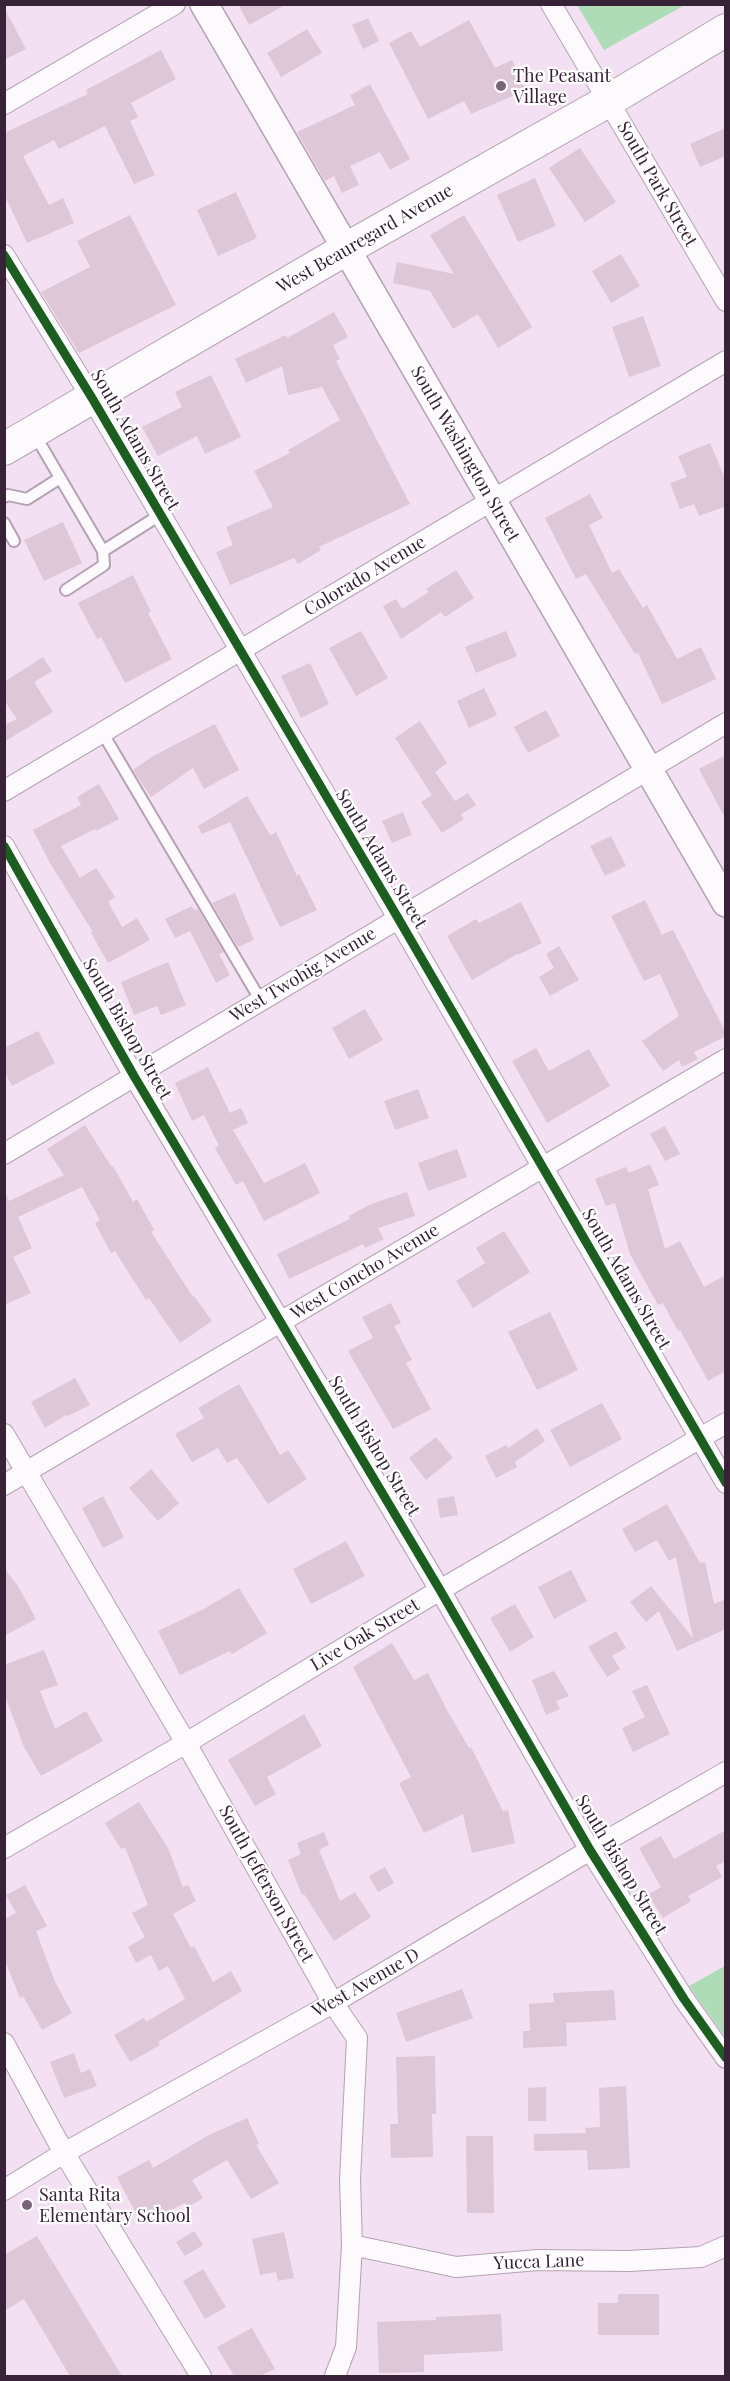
<!DOCTYPE html>
<style>
body{margin:0}
#map{position:relative;width:730px;height:2381px;overflow:hidden;background:#f3e0f2;font-family:"Playfair Display",serif}
canvas{display:block}
.frame{position:absolute;inset:0;border:6px solid #382237;pointer-events:none}
</style>
<div id="map">
<canvas width="730" height="2381"></canvas>
<div class="frame"></div>
</div>
<script>
const ctx = document.querySelector('canvas').getContext('2d');
ctx.lineJoin = 'round';
function fill(path, color) { ctx.fillStyle = color; ctx.fill(path, 'evenodd'); }
const poly = rows => new Path2D(rows.map(r => 'M' + r).join(''));
function stroke(path, color, width, dash) { ctx.strokeStyle = color; ctx.lineWidth = width; ctx.lineCap = dash ? 'butt' : 'round'; ctx.setLineDash(dash || []); ctx.stroke(path); }
function write(font, color, halo, rows, align = 'center') {
  ctx.font = font + ' "Playfair Display",serif'; ctx.lineWidth = 4.5; ctx.setLineDash([]); ctx.textBaseline = 'middle'; ctx.strokeStyle = halo; ctx.fillStyle = color; for (const [text, x, y, turn = 0] of rows) {
    ctx.save(); ctx.translate(x, y); ctx.rotate((+turn || 0) * Math.PI / 180); ctx.textAlign = isNaN(turn) ? turn : align; if (halo) ctx.strokeText(text, 0, 0); ctx.fillText(text, 0, 0); ctx.restore();
  }
}
fill(poly([
 [577,5,685,5,604,50],
 [725,1966,725,2037,689,1986]
]), '#addcb7');
fill(poly([
 [238,4,287,4,249,25],
 [4,7,26,49,4,60],
 [368,18,379,41,363,49,352,25],
 [469,20,495,68,512,60,526,90,471,114,464,101,428,119,389,43,411,31,420,47],
 [307,29,322,53,281,77,267,53],
 [161,50,176,79,131,103,138,117,130,121,155,175,134,184,105,126,59,149,54,140,23,156,49,205,63,198,74,223,27,243,4,194,4,133,88,94,86,90],
 [370,84,410,159,390,170,380,152,350,166,359,185,342,193,334,176,325,181,297,132,355,105,350,95],
 [726,128,726,156,700,167,690,144],
 [580,148,616,202,585,222,549,168],
 [535,178,556,226,518,242,497,195],
 [236,192,257,238,218,256,197,210],
 [130,215,176,305,79,353,41,292,90,267,77,241],
 [464,215,532,327,498,348,478,314,453,329,430,291,393,283,397,262,454,274,430,235],
 [621,254,640,286,611,303,592,271],
 [334,312,348,337,333,345,340,359,336,361,410,504,319,547,321,550,298,564,294,558,230,585,216,552,233,545,226,527,273,507,254,471,290,453,288,450,340,420,322,387,288,395,282,366,246,383,235,359,286,335,287,338],
 [643,316,661,366,629,377,612,327],
 [211,375,241,437,205,454,197,436,158,456,142,427,182,407,175,392],
 [710,443,726,481,726,506,699,516,694,504,680,509,670,483,687,477,678,456],
 [590,494,603,518,589,525,612,573,619,569,643,608,647,605,677,659,701,647,716,679,662,704,638,653,635,654,586,574,576,579,545,518],
 [63,522,82,563,44,581,24,540],
 [456,570,474,598,445,617,441,612,401,639,383,606,396,599,402,609,429,592,426,589],
 [133,575,151,612,148,613,172,659,125,683,101,637,97,639,78,603],
 [361,631,388,678,356,696,329,648],
 [506,631,517,656,476,673,465,647],
 [43,657,52,671,34,682,53,712,4,742,4,725,17,719,4,700,4,682],
 [310,663,329,704,301,718,281,676],
 [484,688,497,715,469,728,457,701],
 [546,710,560,736,528,753,514,727],
 [420,721,447,763,435,772,455,801,468,793,476,805,461,814,464,819,442,833,421,802,432,795,395,738],
 [215,724,239,770,204,789,193,768,151,797,133,770,153,756],
 [726,755,726,820,699,769],
 [99,784,119,819,96,831,95,829,61,846,80,878,96,868,115,897,108,902,122,927,137,918,150,940,108,963,91,933,93,932,50,863,33,830,81,805,77,797],
 [247,796,270,835,276,832,297,876,299,874,317,910,280,927,230,822,202,834,198,826],
 [403,812,412,835,392,843,382,821],
 [611,836,626,866,605,876,590,846],
 [235,893,254,940,238,947,212,903],
 [645,900,662,935,673,930,726,1033,726,1036,694,1052,698,1059,682,1067,679,1060,663,1071,642,1041,679,1016,660,974,644,981,611,916],
 [521,902,542,943,518,955,517,954,472,980,447,936,476,919,479,923],
 [192,906,194,910,198,909,224,952,219,954,230,975,216,983,190,931,175,938,165,919],
 [559,946,579,980,550,996,539,977,554,968,546,954],
 [168,962,186,1005,161,1015,157,1006,134,1015,121,982],
 [365,1009,383,1040,349,1059,332,1028],
 [38,1031,55,1063,12,1086,4,1071,4,1048],
 [536,1048,549,1071,589,1049,610,1086,547,1123,512,1061],
 [208,1067,230,1113,241,1108,248,1123,233,1130,264,1183,305,1163,320,1193,264,1221,243,1181,236,1185,215,1148,219,1146,204,1115,192,1121,175,1083],
 [418,1089,429,1118,395,1130,384,1101],
 [85,1125,111,1166,113,1166,133,1202,137,1199,154,1230,151,1232,193,1297,194,1296,212,1321,180,1343,149,1298,146,1300,115,1251,111,1253,95,1223,100,1220,82,1187,18,1217,32,1248,13,1257,31,1293,4,1305,4,1190,9,1201,64,1175,47,1149],
 [665,1126,680,1154,665,1161,650,1134],
 [457,1149,467,1177,428,1191,418,1163],
 [650,1164,659,1185,648,1189,665,1249,680,1241,704,1287,726,1275,726,1371,708,1381,680,1330,678,1331,663,1303,658,1305,630,1254,615,1203,606,1206,595,1179,626,1167,629,1173],
 [407,1192,415,1216,378,1228,384,1239,365,1248,363,1244,289,1279,277,1254,350,1219,349,1216,371,1204],
 [504,1231,530,1272,473,1308,456,1281,485,1263,476,1248],
 [391,1303,401,1323,394,1326,412,1360,406,1363,431,1409,393,1429,348,1351,373,1338,362,1317],
 [550,1312,578,1370,537,1390,508,1332],
 [75,1378,90,1405,68,1416,66,1415,45,1428,31,1402],
 [239,1384,280,1455,288,1450,307,1479,268,1504,237,1458,227,1463,218,1448,192,1462,175,1434,204,1418,198,1408],
 [602,1403,622,1439,570,1467,550,1430],
 [537,1428,545,1441,515,1462,517,1467,496,1478,485,1456,506,1445,508,1448],
 [436,1437,453,1458,426,1480,409,1458],
 [151,1469,179,1503,158,1521,129,1488],
 [103,1496,124,1537,103,1548,82,1508],
 [454,1496,458,1515,440,1518,437,1499],
 [667,1504,700,1563,705,1562,714,1604,726,1599,726,1629,677,1651,659,1611,646,1622,630,1602,651,1586,693,1638,676,1557,669,1561,657,1540,635,1552,622,1529],
 [346,1541,365,1576,311,1604,293,1569],
 [4,1568,18,1586,36,1619,4,1636],
 [571,1570,587,1601,554,1619,538,1587],
 [239,1588,267,1633,232,1654,230,1651,180,1675,158,1631,204,1609],
 [515,1604,534,1637,510,1652,490,1618],
 [616,1631,626,1648,612,1656,620,1669,607,1677,588,1647],
 [392,1643,414,1680,428,1673,448,1712,469,1748,471,1747,503,1811,508,1810,515,1843,472,1853,463,1814,424,1833,399,1783,411,1777,353,1667],
 [44,1650,58,1685,40,1691,55,1729,86,1711,103,1741,41,1776,24,1747,4,1693,4,1665],
 [554,1671,569,1696,556,1701,560,1709,546,1715,532,1680],
 [647,1685,670,1734,633,1752,622,1728,645,1717,632,1691],
 [304,1714,322,1746,267,1777,276,1794,255,1806,228,1760],
 [139,1802,168,1848,183,1887,188,1885,196,1901,173,1914,191,1948,194,1946,213,1982,231,1971,242,1991,158,2042,160,2045,130,2062,114,2035,144,2018,146,2022,185,1999,168,1966,159,1971,151,1955,136,1963,128,1947,145,1937,132,1913,148,1905,125,1847,121,1849,105,1823],
 [726,1830,726,1861,716,1866,722,1877,688,1896,691,1901,663,1918,648,1895,661,1887,639,1848,661,1836,674,1859],
 [324,1832,329,1845,319,1850,340,1901,355,1892,371,1917,334,1941,304,1894,302,1895,288,1860,301,1854,297,1843],
 [385,1867,394,1883,378,1892,369,1876],
 [25,1885,47,1926,36,1931,55,1982,72,2013,42,2030,23,1996,20,1998,4,1958,4,1919,16,1913,6,1895],
 [462,1989,473,2018,406,2042,396,2013],
 [614,1990,616,2020,566,2023,567,2046,523,2048,523,2031,530,2031,529,2004,554,2002,553,1993],
 [74,2053,81,2073,90,2069,97,2086,64,2098,50,2062],
 [435,2056,436,2114,432,2114,433,2157,391,2158,390,2124,398,2124,396,2057],
 [626,2086,630,2168,588,2170,587,2150,534,2151,534,2134,586,2133,585,2128,600,2127,599,2088],
 [546,2087,546,2121,528,2121,528,2088],
 [247,2118,259,2144,256,2145,279,2183,251,2199,227,2160,192,2180,203,2198,188,2207,185,2203,142,2225,117,2177,149,2160,153,2168,207,2136],
 [466,2136,493,2136,494,2213,467,2213],
 [194,2231,203,2245,185,2256,176,2242],
 [284,2232,294,2278,278,2281,276,2272,260,2275,252,2239],
 [37,2236,122,2376,70,2376,24,2299,4,2311,4,2255],
 [203,2269,226,2307,205,2319,183,2281],
 [618,2294,659,2294,659,2335,598,2335,598,2303,618,2303],
 [501,2314,503,2351,424,2355,424,2372,379,2373,377,2322,436,2320,436,2317],
 [252,2328,275,2369,260,2376,234,2376,217,2347]
]), '#dec7d6');
const lane = poly([
 [35,435,103,551,160,515],
 [4,497,8,495,27,499,60,478],
 [4,523,14,541],
 [66,590,104,565,103,551],
 [102,732,261,1001]
]);
const street = poly([
 [551,4,726,301],
 [4,104,175,4],
 [4,255,92,398,398,918,726,1483],
 [4,791,726,361],
 [4,846,134,1076,440,1590,590,1850,684,1999,726,2058],
 [4,1154,726,723],
 [4,1434,186,1743,333,2003,357,2038,350,2180,352,2245,346,2347,335,2376],
 [4,1485,726,1059],
 [4,1848,186,1743,440,1590,726,1423],
 [4,2043,64,2153,201,2376],
 [4,2190,64,2153,333,2003,590,1850,726,1772],
 [352,2245,456,2267,538,2260,629,2261,701,2257,726,2246]
]);
const secondary = poly([
 [204,4,726,903]
]);
const primary = poly([
 [4,449,346,249,608,101,726,30]
]);
stroke(lane, '#b4a2b4', 14);
stroke(street, '#b4a2b4', 22);
stroke(secondary, '#b4a2b4', 30);
stroke(primary, '#b4a2b4', 34);
stroke(lane, '#fdfafd', 10);
stroke(street, '#fdfafd', 20);
stroke(secondary, '#fdfafd', 27);
stroke(primary, '#fdfafd', 32);
stroke(poly([
 [4,255,92,398,398,918,726,1483],
 [4,846,134,1076,440,1590,590,1850,684,1999,726,2058]
]), '#1b5e20', 9);
for (const [x, y, r, color] of [
 [501,86,6,"#796478"],
 [27,2205,6,"#796478"]
]) { const dot = new Path2D(); dot.arc(x, y, r, 0, 2 * Math.PI); ctx.fillStyle = color; ctx.fill(dot); stroke(dot, '#fff', 2); }
write('18px', '#382237', '#fff', [
 ["The Peasant",513,76],
 ["Village",513,97],
 ["Santa Rita",39,2195],
 ["Elementary School",39,2216]
], 'left');
write('18px', '#382237', '#fff', [
 ["South Park Street",657,184,60],
 ["West Beauregard Avenue",365,239,-30],
 ["South Adams Street",135,440,60],
 ["South Washington Street",465,454,60],
 ["Colorado Avenue",365,576,-31],
 ["South Adams Street",381,859,59],
 ["West Twohig Avenue",303,975,-31],
 ["South Bishop Street",127,1029,60],
 ["West Concho Avenue",365,1272,-31],
 ["South Adams Street",626,1279,60],
 ["South Bishop Street",374,1446,59],
 ["Live Oak Street",365,1635,-31],
 ["South Bishop Street",621,1865,59],
 ["South Jefferson Street",266,1884,61],
 ["West Avenue D",366,1983,-30],
 ["Yucca Lane",539,2262,-2]
]);
</script>
